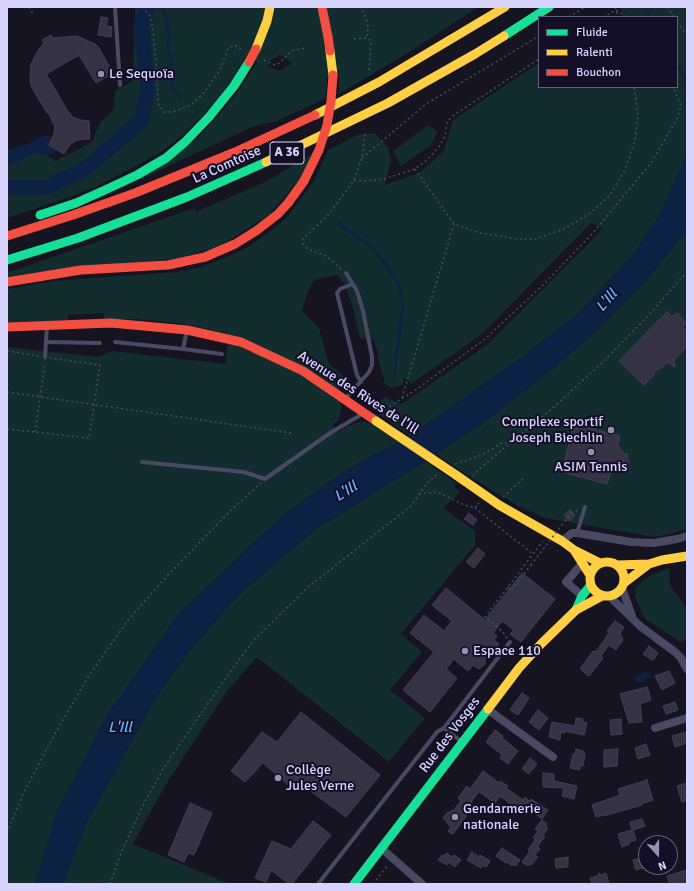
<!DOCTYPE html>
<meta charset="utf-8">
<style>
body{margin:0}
#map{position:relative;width:694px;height:891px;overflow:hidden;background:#161421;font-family:Signika,sans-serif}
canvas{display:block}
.frame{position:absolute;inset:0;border:8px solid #d9d4ff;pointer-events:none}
.legend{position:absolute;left:538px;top:16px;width:140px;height:72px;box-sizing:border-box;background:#130f26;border:1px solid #625e7d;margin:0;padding:5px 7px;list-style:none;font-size:12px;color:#d9d4ff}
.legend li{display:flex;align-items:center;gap:8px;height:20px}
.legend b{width:20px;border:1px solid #625e7d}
.north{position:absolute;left:638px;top:835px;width:40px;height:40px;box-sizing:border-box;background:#130f26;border:1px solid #625e7d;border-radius:50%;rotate:159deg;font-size:11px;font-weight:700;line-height:16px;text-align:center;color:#d9d4ff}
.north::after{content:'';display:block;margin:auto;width:14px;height:18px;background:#9591b1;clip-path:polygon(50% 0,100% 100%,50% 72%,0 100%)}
</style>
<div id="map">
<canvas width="694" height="891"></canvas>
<div class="frame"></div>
<ul class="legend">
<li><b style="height:5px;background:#16e098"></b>Fluide</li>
<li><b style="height:5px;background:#ffcf43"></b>Ralenti</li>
<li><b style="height:5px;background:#f24e42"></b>Bouchon</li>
</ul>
<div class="north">N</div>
</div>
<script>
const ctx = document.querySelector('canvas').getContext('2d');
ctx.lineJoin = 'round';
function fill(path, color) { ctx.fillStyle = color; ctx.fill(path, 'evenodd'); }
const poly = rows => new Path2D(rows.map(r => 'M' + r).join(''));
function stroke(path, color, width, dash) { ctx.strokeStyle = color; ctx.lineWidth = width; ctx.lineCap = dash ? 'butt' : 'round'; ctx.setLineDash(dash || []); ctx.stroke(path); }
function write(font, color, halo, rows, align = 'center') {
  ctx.font = font + ' Signika,sans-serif'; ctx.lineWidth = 4; ctx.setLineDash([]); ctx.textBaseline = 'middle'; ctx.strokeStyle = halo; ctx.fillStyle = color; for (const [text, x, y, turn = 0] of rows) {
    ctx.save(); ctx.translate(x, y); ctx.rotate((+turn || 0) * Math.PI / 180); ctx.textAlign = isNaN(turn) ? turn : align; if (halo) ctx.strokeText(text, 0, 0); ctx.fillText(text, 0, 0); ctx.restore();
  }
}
fill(poly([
 [135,7,478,7,411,51,339,94,339,71,327,77,326,98,279,120,252,127,141,179,195,141,225,108,240,89,257,62,245,57,230,84,205,114,182,136,161,152,102,184,70,197,7,218,7,166,35,153,46,154,55,161,92,142,99,124,114,109,115,91,133,81],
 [280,55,292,63,280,71,268,66,271,60],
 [621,7,687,7,687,155,658,218,635,252,579,313,525,355,410,436,380,415,381,400,385,397,402,404,488,344,596,236,602,228,591,223,482,334,411,384,405,378,402,385,390,388,385,384,379,362,377,349,374,340,360,338,352,304,344,283,337,275,314,280,307,293,302,311,319,328,329,364,347,379,333,397,341,403,341,410,339,419,332,426,338,432,350,425,363,421,373,425,400,443,376,453,341,474,284,514,179,614,108,714,57,812,35,884,7,884,7,347,98,357,112,351,226,364,228,334,190,325,138,319,104,320,104,313,68,315,68,320,7,322,7,289,53,281,176,272,198,268,232,255,250,246,276,227,288,216,314,181,328,150,359,134,375,133,388,148,391,160,385,185,419,173,444,151,453,120,539,63,539,87,677,87,677,17,623,17],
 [428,125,438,132,430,146,401,166,393,151],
 [312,154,302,176,269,215,218,247,179,258,7,278,7,273,194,208,196,212,267,181],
 [687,230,687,529,675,533,654,537,545,518,518,506,459,470,436,454,482,424,555,367,598,329,647,279],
 [425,461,456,483,454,486,460,492,443,508,475,531,475,545,401,634,422,652,390,690,425,718,389,762,257,657,227,691,163,789,133,844,230,884,63,884,87,821,158,694,195,644,237,596,316,529],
 [669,568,670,586,687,608,687,639,681,642,645,619,635,597,636,587,649,576]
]), '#132c2d');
fill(poly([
 [45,136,53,137,49,145,57,150,53,154,35,153,7,166,7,151,8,150,28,144,37,138],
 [687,155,687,230,647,279,598,329,555,367,482,424,394,481,316,529,237,596,195,644,158,694,87,821,63,884,35,884,57,812,108,714,179,614,284,514,341,474,376,453,395,445,418,430,525,355,579,313,635,252,658,218],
 [648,671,651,677,637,683,634,677]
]), '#0d2144');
stroke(poly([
 [161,7,164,12,169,34,168,49,172,64,172,87,181,98],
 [644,7,650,17],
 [677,64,687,82],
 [339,224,373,248,399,285,403,304,394,377]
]), '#0d2144', 2.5);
stroke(poly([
 [7,187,47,187,84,170,141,121,148,89,141,24,148,7]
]), '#0d2144', 15);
const building = poly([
 [101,17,108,18,106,26,112,27,111,37,98,35,101,17],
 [51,35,53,38,77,36,95,44,99,48,113,73,96,83,79,55,46,74,67,110,73,117,80,120,89,121,90,139,82,139,75,141,69,146,64,154,49,145,54,134,55,127,48,112,47,113,32,88,30,80,31,64,39,49,44,43,42,40,51,35],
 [667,312,672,317,677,313,686,323,682,327,687,331,687,346,674,360,675,367,667,362,660,369,655,371,653,376,644,385,619,361,667,312],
 [574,424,620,436,617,446,620,447,619,450,623,451,622,453,628,454,627,458,629,462,628,468,624,471,612,467,607,484,562,472,574,424],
 [570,510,575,515,570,521,565,517,565,514,570,510],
 [469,513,477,520,473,525,464,519,469,513],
 [478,548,485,554,474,568,466,562,478,548],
 [522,573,555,599,521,642,510,634,514,630,502,621,493,633,497,636,494,640,499,644,485,660,485,664,479,669,473,665,468,671,454,659,446,669,457,678,430,712,403,690,434,652,410,633,424,615,444,631,452,621,432,605,446,588,485,620,522,573],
 [615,621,624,627,620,633,623,640,616,650,609,645,601,656,603,658,589,676,580,669,593,651,595,652,604,641,609,632,607,631,615,621],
 [649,646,658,653,654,659,652,660,643,654,649,646],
 [669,671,675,683,662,690,655,676,669,671],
 [647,687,651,700,640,704,642,722,629,723,620,694,647,687],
 [522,693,529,698,518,715,510,710,522,693],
 [675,702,678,710,666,714,663,706,675,702],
 [538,710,548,718,539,730,529,722,538,710],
 [301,712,380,775,346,817,297,781,291,787,263,763,245,782,231,771,262,732,277,742,301,712],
 [576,718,583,719,582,722,587,723,584,735,565,731,565,733,561,732,560,740,549,737,552,722,575,726,576,718],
 [621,719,622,734,611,735,610,720,621,719],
 [495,730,503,736,502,738,518,751,508,764,500,758,502,755,486,742,495,730],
 [687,732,687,743,675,747,672,736,687,732],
 [646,744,650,755,638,759,635,748,646,744],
 [576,749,583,751,583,753,585,753,583,766,580,766,580,770,570,768,573,754,575,754,576,749],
 [618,749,617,766,604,767,604,750,618,749],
 [530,758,537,764,529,774,522,769,530,758],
 [483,771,499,783,500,781,508,786,506,788,523,800,522,802,525,797,529,801,531,799,548,810,542,819,521,803,517,809,500,796,495,803,479,792,471,802,473,804,466,814,467,815,453,834,448,831,451,827,443,818,448,812,449,813,452,810,453,811,461,801,458,798,467,786,470,789,483,771],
 [543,773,554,774,554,781,577,786,574,799,562,796,564,788,543,787,543,773],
 [647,780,653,800,641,804,642,805,604,816,604,815,596,817,592,805,620,795,618,789,647,780],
 [687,783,687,800,682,802,677,786,687,783],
 [190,803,212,813,194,855,188,853,184,862,168,855,190,803],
 [642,819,645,826,633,830,636,840,629,842,630,844,622,847,618,834,632,830,630,822,642,819],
 [542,820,547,824,545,826,548,828,543,835,545,836,540,843,538,847,540,849,535,855,538,857,531,865,529,864,528,866,522,862,530,851,528,850,535,840,538,841,533,838,538,831,535,829,542,820],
 [313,821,331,835,292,884,289,884,271,870,266,882,255,878,272,841,291,849,313,821],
 [502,848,520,860,516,866,513,864,512,866,507,862,506,863,496,856,502,848],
 [472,852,479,857,480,855,490,861,486,867,483,865,481,868,467,860,472,852],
 [447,853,452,857,454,855,461,860,455,867,449,862,451,860,447,865,438,860,442,855,444,856,447,853],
 [641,853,646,863,646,867,636,870,633,860,638,859,641,853],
 [568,857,568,867,556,868,555,859,568,857],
 [687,870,687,884,670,884,667,876,687,870],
 [599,873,601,875,606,873,609,884,592,884,590,878,597,876,599,873]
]);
fill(building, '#343243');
stroke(building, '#433f54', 1);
stroke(poly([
 [29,7,33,14],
 [142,7,150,16,153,30,156,62,158,102,160,107,164,112,173,112,191,105,203,94,220,70,228,49,234,45,243,50],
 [359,7,364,12,368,25,367,38],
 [615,7,618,17],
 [667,7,674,17],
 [569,17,585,7],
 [603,17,616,10,626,17],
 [677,22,687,35],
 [354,39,367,38,370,40,371,44,369,72],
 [264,60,275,65,280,63,288,54,294,50,306,48],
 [362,158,426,104,539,36],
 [415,169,454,224,480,233,518,239,535,239,564,229,589,214,610,195,625,170,635,140,638,115,634,87],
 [354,180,367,181,384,179,415,169,427,160,439,147,445,136,447,123,451,117,539,59],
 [341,269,326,256,308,249,303,244,303,239,329,214,354,180,362,158,365,133],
 [7,351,39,356],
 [7,392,291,433],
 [402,398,454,224],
 [381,412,417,389,485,339,542,286,593,233,651,163,677,119,681,105,673,87],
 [7,429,89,438,100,365,50,358],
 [35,432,45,363],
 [455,464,482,455,502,443,512,442],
 [473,476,479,469,555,406,604,361,647,317,687,272],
 [419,494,437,492,464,505,475,508,479,503],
 [503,497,525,477],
 [475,508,533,554],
 [571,513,578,510],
 [508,587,511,590,531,565],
 [507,638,502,631,485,617,543,541],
 [7,833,24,792,52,739,88,677,128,620,168,575,230,511,261,483],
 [110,884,121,853,140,811,163,769,220,686,253,641,307,588,411,506,427,483,438,474],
 [373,884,388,865]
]), '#44505f', 1.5, [2, 3]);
stroke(poly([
 [115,7,120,85],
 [353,284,340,289,337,293,357,375,361,382],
 [46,342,100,343],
 [115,342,183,349,222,354],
 [183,349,187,330],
 [45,357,47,326],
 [346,398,369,372,372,365,372,357,363,311,357,291,346,273],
 [142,462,244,472,265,479,330,433,364,413],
 [577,533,585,507],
 [444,728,510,642],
 [318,884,437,732,444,728,462,742]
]), '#4a4962', 4);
stroke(poly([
 [562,541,572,533,577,533,631,542,654,543,677,539,687,536],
 [580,566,566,582,580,594],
 [622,588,632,616],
 [609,596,640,626,675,652,681,658,687,669],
 [487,709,553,757],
 [655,728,687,718],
 [381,848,422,884]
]), '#4a4962', 8);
stroke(poly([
 [504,36,549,7],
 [40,215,76,203,105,190,137,175,166,158,185,142,209,117,234,86,249,62],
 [7,260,78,238,187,197,266,162],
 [576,610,582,596,590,586],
 [354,884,488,709]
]), '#16e098', 9);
stroke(poly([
 [256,49,267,21,270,7],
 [330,51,333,75],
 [315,115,379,82,505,7],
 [266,162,388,103,475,54,504,36],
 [456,475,499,505,562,541,574,550,600,563],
 [574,550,590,575],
 '590 579a17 17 0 1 1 34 0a17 17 0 1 1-34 0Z',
 [617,565,649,564],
 [624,583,649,564,662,560,687,556],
 [488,709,519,668,541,644,576,610,602,596]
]), '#ffcf43', 9);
stroke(poly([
 [322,7,328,37],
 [7,236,73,215,135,193,235,152,315,115],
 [7,282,81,270,168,265,205,257,235,244,256,231,278,214,288,203,304,181],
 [7,327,111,323,187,330,241,342,303,371,376,421]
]), '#f24e42', 9);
stroke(poly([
 [531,565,571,513]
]), '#44505f', 1.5, [2, 3]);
stroke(poly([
 [376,421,456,475]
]), '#ffcf43', 9);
stroke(poly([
 [328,37,330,51],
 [249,62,256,49],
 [304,181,319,150,327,125,331,101,333,75]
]), '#f24e42', 9);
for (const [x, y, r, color] of [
 [101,74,4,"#9591b1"],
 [611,430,4,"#9591b1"],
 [591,452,4,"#9591b1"],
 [465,651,4,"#9591b1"],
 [278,778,4,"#9591b1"],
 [455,817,4,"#9591b1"]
]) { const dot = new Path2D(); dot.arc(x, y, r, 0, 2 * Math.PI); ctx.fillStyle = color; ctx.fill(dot); stroke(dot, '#130f26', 1.5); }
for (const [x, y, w] of [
 [287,153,34]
]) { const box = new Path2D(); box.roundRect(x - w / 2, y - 11, w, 22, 3); ctx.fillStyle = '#130f26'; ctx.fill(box); stroke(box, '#d9d4ff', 1); }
write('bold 13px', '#d9d4ff', null, [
 ["A 36",287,153]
]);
write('14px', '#d9d4ff', '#130f26', [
 ["Le Sequoïa",109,74],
 ["Complexe sportif",603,422,"right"],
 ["Joseph Biechlin",603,438,"right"],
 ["ASIM Tennis",591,467,"center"],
 ["Espace 110",473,651],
 ["Collège",286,770],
 ["Jules Verne",286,786],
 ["Gendarmerie",463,809],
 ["nationale",463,825]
], 'left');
write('14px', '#d9d4ff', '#130f26', [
 ["La Comtoise",227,165,-24],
 ["Avenue des Rives de l'Ill",358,393,33],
 ["Rue des Vosges",450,735,-53]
]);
write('italic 15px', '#62b6ff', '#130f26', [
 ["L'Ill",607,301,-49],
 ["L'Ill",346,492,-32],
 ["L'Ill",120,728]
]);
</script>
